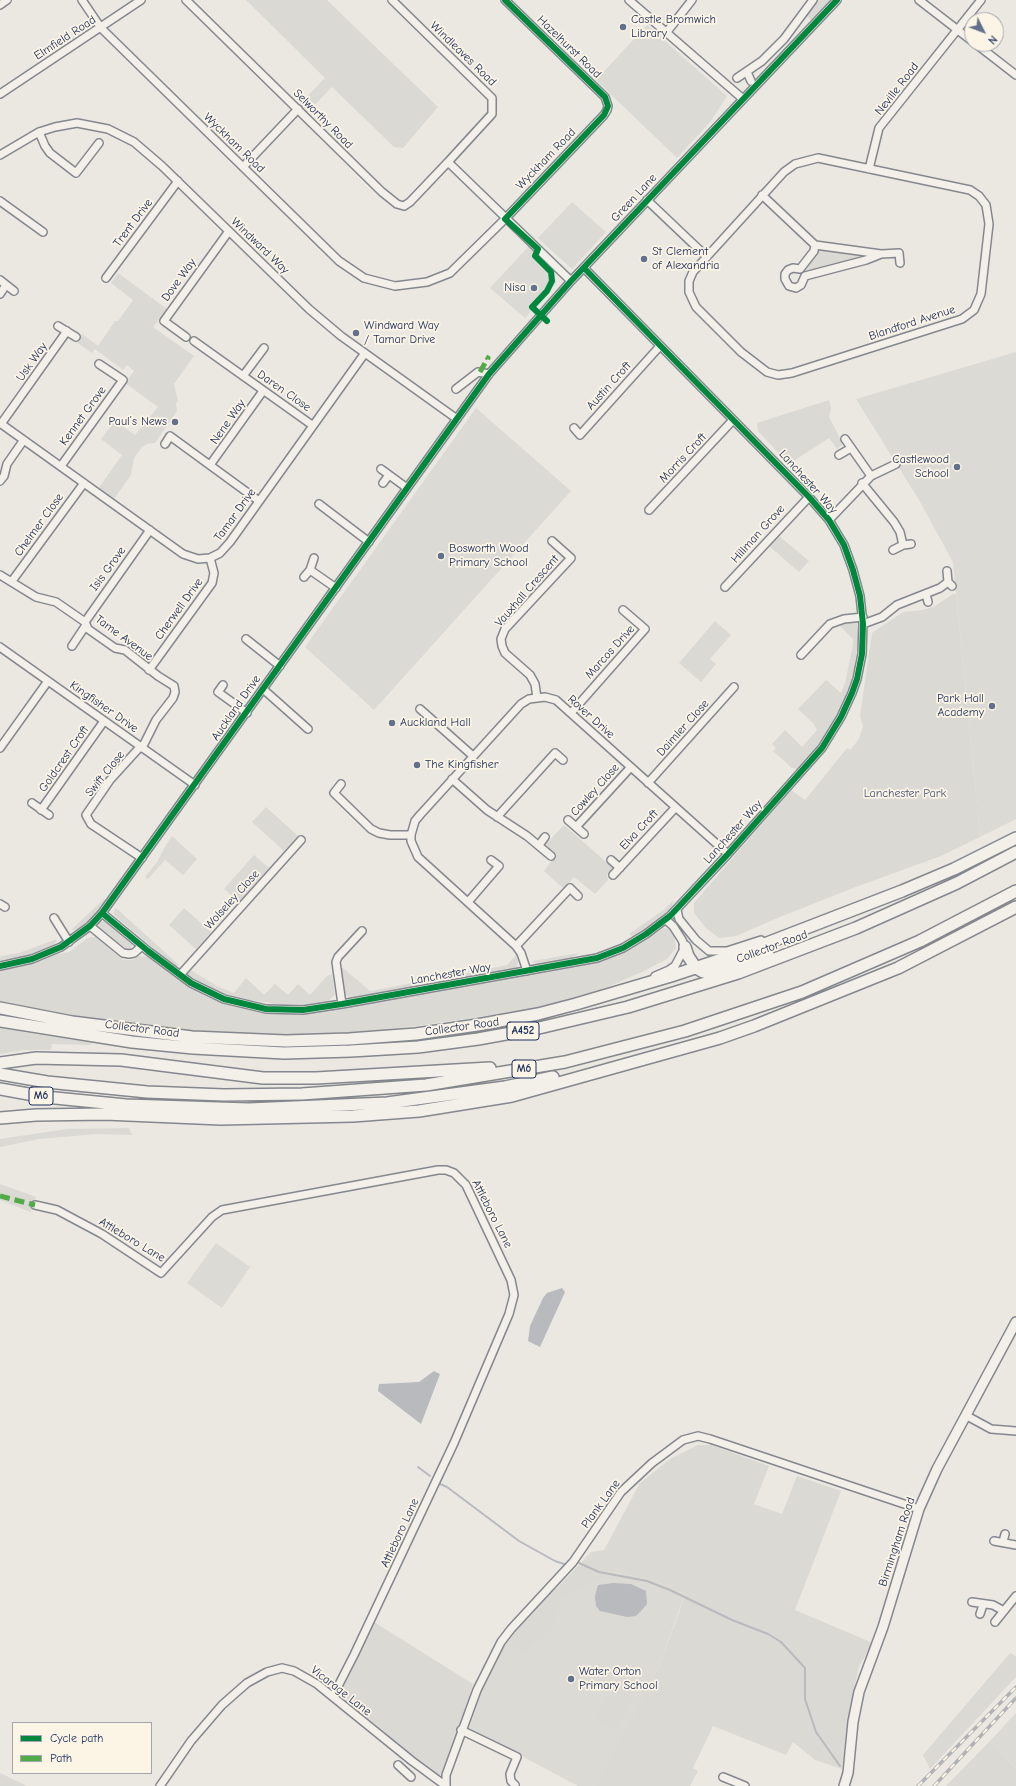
<!DOCTYPE html>
<meta charset="utf-8">
<style>
body{margin:0}
#map{position:relative;width:1016px;height:1786px;overflow:hidden;background:#eae8e1;font-family:"Comic Neue",sans-serif}
canvas{display:block}
.legend{position:absolute;left:12px;top:1722px;width:140px;height:52px;box-sizing:border-box;background:#fcf5e5;border:1px solid #a2a6af;margin:0;padding:5px 7px;list-style:none;font-size:12px;color:#1b2f5e}
.legend li{display:flex;align-items:center;gap:8px;height:20px}
.legend b{width:20px;border:1px solid #a2a6af}
.north{position:absolute;left:964px;top:12px;width:40px;height:40px;box-sizing:border-box;background:#fcf5e5;border:1px solid #a2a6af;border-radius:50%;rotate:132deg;font-size:11px;font-weight:700;line-height:16px;text-align:center;color:#1b2f5e}
.north::after{content:'';display:block;margin:auto;width:14px;height:18px;background:#63708c;clip-path:polygon(50% 0,100% 100%,50% 72%,0 100%)}
</style>
<div id="map">
<canvas width="1016" height="1786"></canvas>
<ul class="legend">
<li><b style="height:5px;background:#00873e"></b>Cycle path</li>
<li><b style="height:5px;background:#52ab49"></b>Path</li>
</ul>
<div class="north">N</div>
</div>
<script>
const ctx = document.querySelector('canvas').getContext('2d');
ctx.lineJoin = 'round';
function fill(path, color) { ctx.fillStyle = color; ctx.fill(path, 'evenodd'); }
const poly = rows => new Path2D(rows.map(r => 'M' + r).join(''));
function stroke(path, color, width, dash) { ctx.strokeStyle = color; ctx.lineWidth = width; ctx.lineCap = dash ? 'butt' : 'round'; ctx.setLineDash(dash || []); ctx.stroke(path); }
function write(font, color, halo, rows, align = 'center') {
  ctx.font = font + ' "Comic Neue",sans-serif'; ctx.lineWidth = 3.5; ctx.setLineDash([]); ctx.textBaseline = 'middle'; ctx.strokeStyle = halo; ctx.fillStyle = color; for (const [text, x, y, turn = 0] of rows) {
    ctx.save(); ctx.translate(x, y); ctx.rotate((+turn || 0) * Math.PI / 180); ctx.textAlign = isNaN(turn) ? turn : align; if (halo) ctx.strokeText(text, 0, 0); ctx.fillText(text, 0, 0); ctx.restore();
  }
}
fill(poly([
 [647,25,727,96,711,121,677,158,596,80],
 [572,202,606,232,572,269,538,238],
 [529,246,555,271,556,283,525,318,490,288],
 [1016,352,1016,819,980,837,953,562,919,500,856,399],
 [476,408,571,491,374,710,305,647],
 [216,1243,250,1267,222,1308,187,1283],
 [606,1571,650,1579,685,1594,659,1666,598,1786,578,1786,469,1728,482,1691,505,1643,554,1589],
 [1016,1713,1016,1768,990,1741]
]), '#dbdad5');
fill(poly([
 [246,0,327,0,438,107,403,148,394,147,332,87,307,113,299,105,325,78],
 [817,0,831,0,812,21,806,15],
 [819,249,839,249,873,255,809,272,806,271,807,267],
 [118,273,167,309,153,327,194,356,174,384,178,401,176,403,177,411,155,443,147,444,142,447,134,458,131,475,114,499,98,489,122,455,101,439,115,421,135,435,158,407,125,383,134,371,127,365,123,370,95,349,92,353,76,342,82,334,98,346,115,321,118,321,133,300,111,283],
 [829,400,831,408,829,417,843,444,837,449,829,438,789,464,758,431,757,423],
 [778,535,809,561,799,572,769,546],
 [953,594,956,594,980,837,941,856,853,888,780,917,736,936,719,938,706,928,694,913,694,903,791,790,805,800,847,748,850,750,859,739,863,726,860,716,872,633,903,612,923,610,935,606],
 [855,620,857,622,859,635,854,670,844,700,830,728,815,750,797,769,792,768,773,751,776,748,772,744,785,730,802,747,817,730,813,723,798,709,826,680,841,693,845,683,853,645,853,639,837,623],
 [715,621,731,635,710,659,716,664,701,682,679,663],
 [266,807,298,836,284,851,252,822],
 [564,825,613,868,607,875,608,880,595,894,574,877,564,889,544,871,555,856,545,845],
 [172,836,197,859,183,875,165,860,148,879,145,877,157,862,166,845],
 [254,855,269,868,239,902,224,889],
 [104,899,107,901,88,922,78,931,71,930],
 [674,900,671,909,655,922,633,937,629,934,665,909],
 [116,908,179,965,175,967,113,914],
 [184,908,211,932,196,949,169,925],
 [104,921,111,924,132,942,132,946,130,949,128,950,97,927,99,923],
 [664,928,670,929,674,936,676,948,667,959,642,972,605,988,537,1009,343,1036,281,1035,148,1028,78,1016,50,1013,0,1004,0,970,26,966,52,955,69,952,86,939,91,937,96,937,123,960,133,960,139,956,148,957,188,986,206,995,236,1006,258,1011,308,1013,410,996,597,961,620,953],
 [57,939,54,945,39,952,17,959,0,961,0,956,19,953],
 [579,953,569,960,536,965,533,961],
 [517,954,519,960,516,968,469,978,464,974,507,965],
 [343,968,370,991,428,980,426,984,351,998,345,995,344,992,339,970],
 [189,969,217,986,234,993,246,978,264,995,275,984,288,995,298,984,310,995,327,976,332,974,335,994,329,1001,304,1005,286,1006,253,1000,245,1001,209,989,189,976,186,973],
 [0,1027,28,1033,94,1043,89,1045,52,1044,51,1050,23,1050,0,1054],
 [129,1128,132,1135,97,1134,39,1139,0,1147,0,1139,67,1129],
 [0,1184,36,1197,31,1212,0,1200],
 [698,1445,711,1445,769,1466,754,1504,782,1514,797,1476,841,1491,795,1610,873,1643,859,1666,848,1718,842,1769,815,1760,793,1742,786,1755,713,1726,693,1768,698,1771,690,1786,597,1786,659,1666,679,1613,685,1594,650,1579,606,1571,605,1576,563,1596,550,1630,536,1641,524,1653,505,1643,591,1552,604,1550,640,1483,670,1459],
 [374,1622,473,1684,459,1729,441,1774,437,1777,430,1774,418,1761,339,1693],
 [1010,1653,1016,1656,1016,1677,930,1769,923,1755],
 [613,1687,632,1698,615,1729,596,1719],
 [990,1741,1016,1768,1016,1786,946,1786],
 [0,1773,27,1786,0,1786]
]), '#dbd9d4');
fill(poly([
 [562,1288,565,1292,540,1347,528,1341,530,1326,543,1298,547,1293],
 [434,1371,440,1374,421,1424,378,1391,379,1384,419,1382],
 [613,1583,631,1584,646,1591,647,1604,641,1611,636,1616,627,1617,600,1611,596,1606,595,1596,598,1585]
]), '#b8babe');
stroke(poly([
 [418,1467,430,1476],
 [440,1484,447,1487,519,1541,555,1561,567,1565,568,1564],
 [579,1563,599,1572,647,1581,670,1590,732,1620,768,1634,781,1642,805,1668,805,1699,816,1732,840,1766]
]), '#b8babe', 2);
const minor = poly([
 [82,0,101,28,339,261,364,278,395,286,427,282,450,273,505,219,604,115,607,110,608,106,605,97,505,0],
 [186,0,382,192,397,204,404,206,410,202,448,162],
 [392,0,492,98,492,114,448,162,571,281],
 [629,0,743,99],
 [919,0,972,41],
 [0,5,7,0],
 [666,33,692,0],
 [976,44,1016,75],
 [747,72,751,81],
 [737,78,762,61,784,39,813,0],
 [0,94,141,0],
 [39,132,45,146,50,153,76,173,99,143],
 [0,155,39,132,55,127,77,123,108,129,134,142,162,166,309,309,341,336,457,419],
 [818,158,970,190,979,196,986,205,989,224,981,294,974,310,962,319,792,373,778,375,767,372,741,352,696,307,689,292,689,281,693,272,784,172,795,164,818,158],
 [243,167,298,109],
 [869,169,879,128,981,0],
 [762,195,815,245,881,254,866,260,805,276,801,285,796,288,789,286,785,279,785,274,788,270,793,268,800,269,814,251,815,245],
 [647,200,707,257],
 [0,201,43,232],
 [881,254,899,253,900,263],
 [106,278,178,181],
 [0,280,14,291],
 [0,294,6,285],
 [58,326,76,337],
 [186,337,164,321,229,231],
 [194,341,312,425],
 [243,376,264,348],
 [456,389,478,372,489,374],
 [0,423,183,554,198,559,210,558,220,553,230,542,365,353],
 [1,424,67,331],
 [574,428,580,435,660,346],
 [845,439,871,476],
 [165,444,170,436,259,501],
 [839,455,851,448],
 [210,465,263,391],
 [61,466,123,380,99,364],
 [381,469,407,488],
 [0,481,4,476,7,464,23,441],
 [383,483,389,475],
 [862,483,894,522,900,532,903,545,911,544],
 [319,504,369,542],
 [649,510,733,420],
 [829,520,871,476,896,464],
 [893,550,903,545],
 [310,570,336,588],
 [947,571,948,582,952,586],
 [0,575,36,597,56,602,85,622,88,629,115,648,125,650,158,676,174,686,175,692,173,698,156,720,142,748],
 [304,577,310,570,314,558],
 [12,581,84,483],
 [725,587,809,497],
 [926,594,928,602],
 [85,622,150,530],
 [863,624,882,617,897,605,940,588,948,582],
 [246,639,280,666],
 [72,646,86,625],
 [0,647,195,785],
 [801,655,830,624,844,619,863,617],
 [149,670,212,583,214,573,210,558],
 [223,685,218,692,247,713],
 [263,689,308,729],
 [537,698,535,684,530,675,505,653,502,646,501,639,505,629,571,558,552,541],
 [420,709,473,756],
 [571,713,645,629,623,610],
 [140,747,110,780,86,815,91,824,142,858],
 [0,748,48,681],
 [452,779,487,810,527,836,551,856],
 [648,783,734,687],
 [341,784,334,793,371,829,379,833,390,835,411,835],
 [32,803,49,815],
 [41,810,104,721],
 [497,817,555,753,563,760],
 [568,820,584,834],
 [576,827,630,768],
 [539,845,545,837],
 [611,860,620,868],
 [613,875,675,808],
 [468,902,499,866,491,860],
 [0,904,5,907],
 [677,910,679,919,696,940,709,951,727,951,761,940],
 [102,913,148,951,191,983,224,999,266,1009,303,1010,342,1004,597,958,623,948,646,934,670,916,728,854,822,748,841,717,852,693,857,679,862,654,863,624,860,596,853,570,844,545,829,520,809,497,584,268],
 [54,918,69,942],
 [90,926,123,953,129,954,134,953,142,946],
 [516,946,570,888,578,896],
 [0,966,32,959,61,947,90,926,102,913,489,374,571,281,837,0],
 [527,971,521,953,516,946,418,857,411,841,411,835,415,821,420,815,521,704,529,699,545,697,556,700,728,854],
 [180,975,301,840],
 [655,976,669,970,675,966,685,947,682,940,673,926,666,920],
 [342,1004,336,962,338,957,362,931],
 [35,1205,57,1210,102,1234,161,1273,212,1217,222,1210,438,1170,446,1170,454,1173,466,1185,511,1280,514,1295,509,1314,454,1443,354,1655,333,1696],
 [967,1416,991,1429,1016,1431],
 [994,1541,1016,1545],
 [1003,1542,1005,1534],
 [972,1602,993,1605,1004,1611],
 [980,1614,983,1605],
 [995,1622,1016,1596],
 [461,1730,517,1757,510,1774,511,1781,515,1785],
 [398,1765,411,1777],
 [723,1777,745,1786],
 [160,1786,191,1741,222,1705,247,1683,267,1672,282,1668,294,1671,317,1684,412,1761,446,1786],
 [446,1786,446,1775,477,1690,501,1642,511,1629,573,1562,621,1492,652,1463,683,1440,698,1436,710,1439,919,1509]
]);
const major = poly([
 [844,1786,848,1773,853,1722,859,1692,883,1627,919,1509,937,1469,1016,1322]
]);
const highway = poly([
 [685,947,688,956,696,968,703,972,715,972,768,955],
 [0,1008,72,1022,192,1037,286,1041,349,1039,416,1034,477,1025,538,1014,576,1004,671,976,749,950,902,891,954,869,1016,838],
 [0,1021,132,1042,193,1048,284,1053,351,1051,418,1047,478,1039,539,1028,628,1007,738,973,856,928,957,883,1016,852],
 [0,1063,36,1058,121,1060,263,1078,316,1078,490,1068],
 [0,1074,47,1082,147,1092,224,1095,302,1094,426,1085,565,1062,685,1031,802,992,920,941,1016,891],
 [0,1089,45,1097,126,1105,249,1109,387,1103,505,1087,553,1077],
 [0,1118,36,1115,105,1114,221,1119,353,1116,419,1111,512,1096,720,1038,754,1026,898,968,1016,907]
]);
stroke(minor, '#84878d', 10);
stroke(major, '#84878d', 12);
stroke(highway, '#84878d', 14);
stroke(minor, '#f3f0ea', 7);
stroke(major, '#f3f0ea', 9);
stroke(highway, '#f3f0ea', 11);
const rail = poly([
 [918,1786,1016,1687],
 [934,1786,1016,1698]
]);
stroke(rail, '#b0b2b3', 3.5);
stroke(rail, '#fcf5e5', 2, [6]);
stroke(poly([
 [480,372,488,358,486,357],
 [0,1196,35,1205]
]), '#52ab49', 5, [10, 5]);
stroke(poly([
 [505,0,605,97,608,106,604,115,505,219,538,249,535,256,551,272,552,281,547,291,532,307,547,321],
 [102,913,148,951,191,983,224,999,266,1009,303,1010,342,1004,597,958,623,948,646,934,670,916,728,854,822,748,841,717,852,693,857,679,862,654,863,624,860,596,853,570,844,545,829,520,809,497,584,268],
 [0,966,32,959,61,947,90,926,102,913,489,374,571,281,837,0]
]), '#00873e', 6);
for (const [x, y, r, color] of [
 [623,27,4,"#63708c"],
 [644,259,4,"#63708c"],
 [534,288,4,"#63708c"],
 [356,333,4,"#63708c"],
 [175,422,4,"#63708c"],
 [957,467,4,"#63708c"],
 [441,556,4,"#63708c"],
 [992,706,4,"#63708c"],
 [392,723,4,"#63708c"],
 [417,765,4,"#63708c"],
 [571,1679,4,"#63708c"]
]) { const dot = new Path2D(); dot.arc(x, y, r, 0, 2 * Math.PI); ctx.fillStyle = color; ctx.fill(dot); stroke(dot, '#fcf5e5', 1.5); }
for (const [x, y, w] of [
 [523,1031,32],
 [524,1069,24],
 [41,1096,24]
]) { const box = new Path2D(); box.roundRect(x - w / 2, y - 9, w, 18, 3); ctx.fillStyle = '#fcf5e5'; ctx.fill(box); stroke(box, '#1b2f5e', 1); }
write('bold 11px', '#1b2f5e', null, [
 ["A452",523,1031],
 ["M6",524,1069],
 ["M6",41,1096]
]);
write('12px', '#1b2f5e', '#fcf5e5', [
 ["Castle Bromwich",631,20],
 ["Library",631,34],
 ["St Clement",652,252],
 ["of Alexandria",652,266],
 ["Nisa",526,288,"right"],
 ["Windward Way",364,326],
 ["/ Tamar Drive",364,340],
 ["Paul’s News",167,422,"right"],
 ["Castlewood",949,460,"right"],
 ["School",949,474,"right"],
 ["Bosworth Wood",449,549],
 ["Primary School",449,563],
 ["Park Hall",984,699,"right"],
 ["Academy",984,713,"right"],
 ["Auckland Hall",400,723],
 ["The Kingfisher",425,765],
 ["Water Orton",579,1672],
 ["Primary School",579,1686]
], 'left');
write('12px', '#1b2f5e', '#fcf5e5', [
 ["Elmfield Road",65,38,-33],
 ["Hazelhurst Road",569,47,44],
 ["Windleaves Road",463,54,44],
 ["Neville Road",897,89,-52],
 ["Selworthy Road",323,119,45],
 ["Wyckham Road",234,143,44],
 ["Wyckham Road",546,159,-46],
 ["Green Lane",634,198,-47],
 ["Trent Drive",133,223,-53],
 ["Windward Way",260,246,44],
 ["Dove Way",179,280,-54],
 ["Blandford Avenue",912,323,-18],
 ["Usk Way",32,362,-55],
 ["Austin Croft",609,386,-48],
 ["Daren Close",284,391,35],
 ["Kennet Grove",83,416,-54],
 ["Nene Way",228,422,-55],
 ["Morris Croft",683,458,-47],
 ["Lanchester Way",808,482,48],
 ["Tamar Drive",235,515,-54],
 ["Chelmer Close",39,525,-54],
 ["Hillman Grove",758,534,-48],
 ["Isis Grove",108,569,-54],
 ["Vauxhall Crescent",527,591,-49],
 ["Cherwell Drive",179,609,-54],
 ["Tame Avenue",124,638,36],
 ["Marcos Drive",610,652,-48],
 ["Kingfisher Drive",104,707,35],
 ["Auckland Drive",236,708,-55],
 ["Rover Drive",591,717,42],
 ["Daimler Close",683,728,-48],
 ["Goldcrest Croft",64,759,-55],
 ["Swift Close",105,774,-51],
 ["Cowley Close",595,790,-48],
 ["Elva Croft",639,830,-47],
 ["Lanchester Way",733,832,-48],
 ["Wolseley Close",232,900,-48],
 ["Collector Road",772,947,-20],
 ["Lanchester Way",451,974,-10],
 ["Collector Road",462,1027,-8],
 ["Collector Road",142,1029,7],
 ["Attleboro Lane",492,1214,63],
 ["Attleboro Lane",132,1240,31],
 ["Plank Lane",601,1504,-54],
 ["Attleboro Lane",400,1533,-65],
 ["Birmingham Road",897,1542,-72],
 ["Vicarage Lane",341,1691,38]
]);
write('12px', '#485679', '#fcf5e5', [
 ["Lanchester Park",905,794]
]);
</script>
